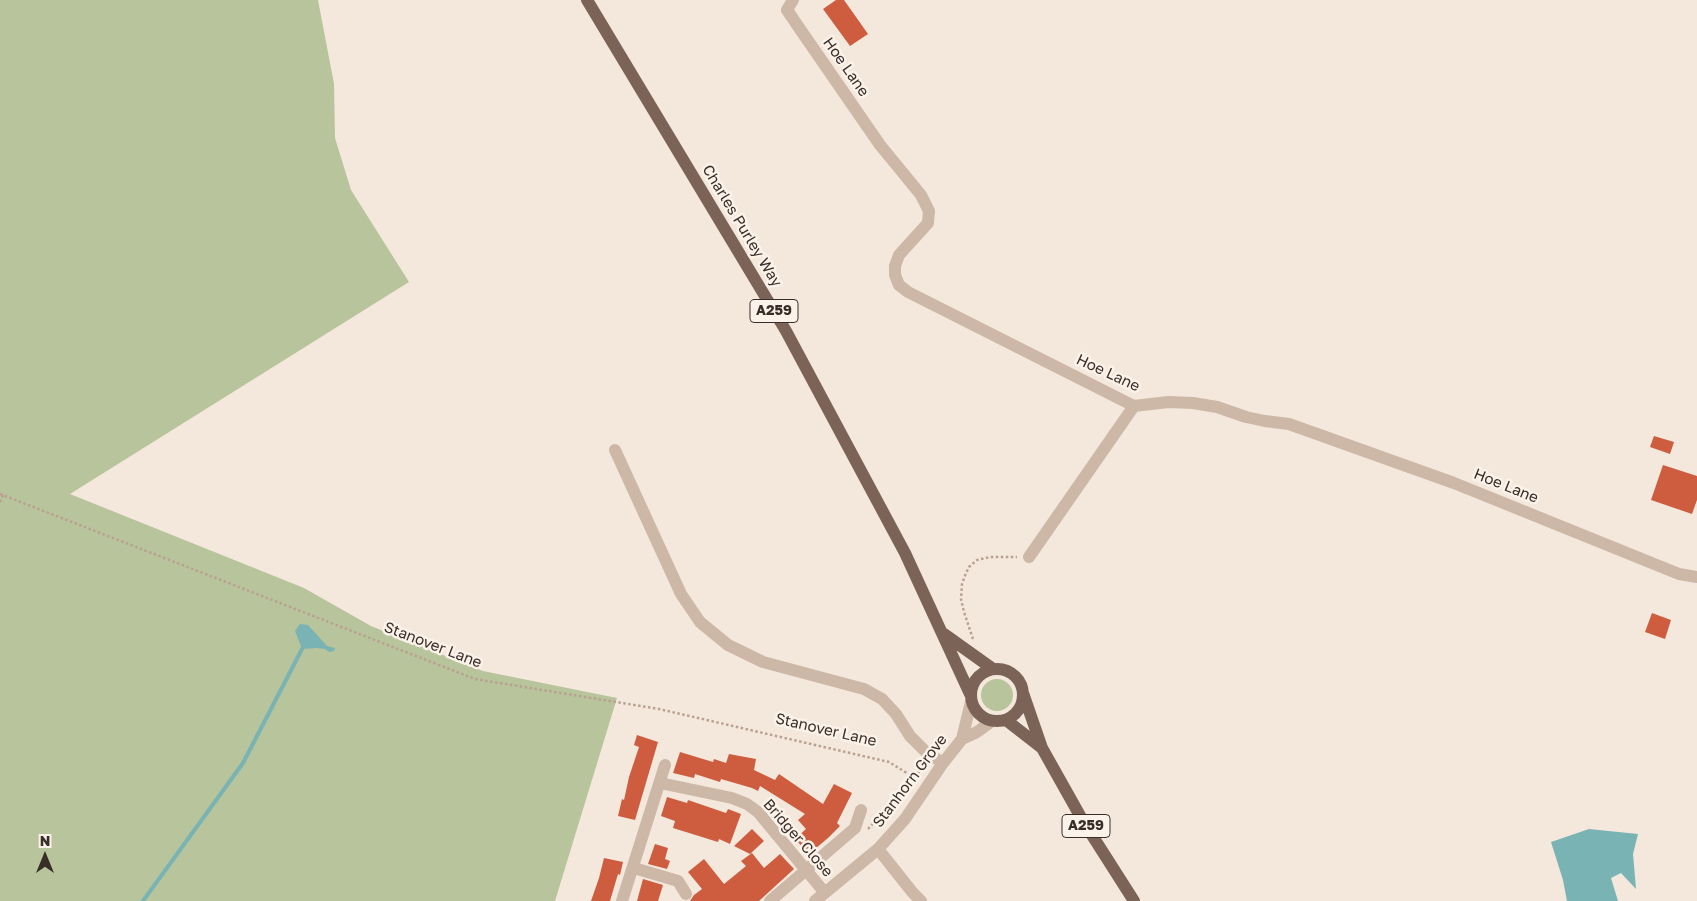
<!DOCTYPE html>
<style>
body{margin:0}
#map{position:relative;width:1697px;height:901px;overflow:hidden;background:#f4e8dc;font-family:"Golos Text",sans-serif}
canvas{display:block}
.north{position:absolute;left:20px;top:831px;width:50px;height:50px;-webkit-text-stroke:4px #fbf2e9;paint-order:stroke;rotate:0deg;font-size:14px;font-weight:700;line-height:20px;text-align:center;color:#392d28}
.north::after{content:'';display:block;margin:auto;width:18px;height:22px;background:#392d28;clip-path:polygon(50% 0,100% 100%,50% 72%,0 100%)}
</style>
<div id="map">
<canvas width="1697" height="901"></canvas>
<div class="north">N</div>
</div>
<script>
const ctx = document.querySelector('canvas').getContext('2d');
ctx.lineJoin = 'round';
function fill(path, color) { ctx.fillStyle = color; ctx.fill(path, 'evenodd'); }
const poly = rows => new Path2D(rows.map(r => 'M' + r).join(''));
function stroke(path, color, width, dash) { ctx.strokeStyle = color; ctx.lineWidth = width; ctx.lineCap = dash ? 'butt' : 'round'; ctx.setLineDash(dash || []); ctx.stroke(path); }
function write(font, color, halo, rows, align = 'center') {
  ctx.font = font + ' "Golos Text",sans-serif'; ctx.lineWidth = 5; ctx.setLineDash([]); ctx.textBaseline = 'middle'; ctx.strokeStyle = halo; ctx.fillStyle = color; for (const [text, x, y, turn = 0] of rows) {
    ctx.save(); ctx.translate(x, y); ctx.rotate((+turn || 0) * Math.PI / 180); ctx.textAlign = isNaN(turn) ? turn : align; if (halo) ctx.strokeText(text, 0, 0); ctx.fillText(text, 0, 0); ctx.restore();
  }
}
fill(poly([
 [0,0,318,0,334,84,335,138,351,190,409,282,70,494,304,588,371,626,483,671,617,698,555,901,0,901],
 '981 695a16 16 0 1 1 32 0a16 16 0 1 1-32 0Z'
]), '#b8c49b');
fill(poly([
 [300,624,308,625,327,646,335,648,334,651,329,652,325,649,317,648,302,649,295,631],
 [1589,829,1638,834,1633,854,1636,889,1621,873,1611,878,1618,901,1567,901,1563,880,1551,842]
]), '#79b3b3');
stroke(poly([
 [143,901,243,763,302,649]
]), '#79b3b3', 4);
fill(poly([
 [836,0,844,0,868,34,850,46,823,9],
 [1654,436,1674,442,1670,454,1650,447],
 [1663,465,1697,476,1697,500,1692,514,1651,500],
 [1652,613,1671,620,1665,639,1645,632],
 [637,735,658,742,635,820,618,816,622,799,624,800,629,777,639,747,634,745],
 [680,752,713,762,714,759,726,763,729,754,756,759,754,770,775,780,779,774,823,804,834,784,852,793,837,823,840,826,828,838,809,854,795,839,806,829,798,820,805,814,760,786,758,791,752,788,721,779,720,782,695,774,694,778,673,773],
 [667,797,687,803,688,800,726,813,728,809,741,814,730,844,719,839,718,842,673,828,675,821,661,816],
 [752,829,764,841,750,854,734,846],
 [655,844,668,848,665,859,670,861,667,869,648,864],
 [752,853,764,868,780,854,794,869,759,901,690,901,694,895,702,889,688,872,704,859,724,884,746,866,741,861],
 [604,858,623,862,620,875,618,874,610,901,591,901,599,878],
 [643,879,663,885,658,901,637,901]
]), '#ce5d40');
stroke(poly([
 [0,494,475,679,659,709,889,762,918,780],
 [0,502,3,495],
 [973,639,964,612,961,599,962,584,966,573,969,567,977,560,990,557,1017,557],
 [918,778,920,763],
 [868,829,890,805,901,803]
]), '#b9a191', 2.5, [2.5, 2.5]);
stroke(poly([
 [793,0,787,10,802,32,880,145,921,195,929,211,928,223,899,255,895,266,895,275,899,285,908,292,1134,406,1168,402,1193,403,1217,407,1246,417,1265,421,1289,424,1454,483,1679,574,1697,577],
 [615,450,681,594,700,622,728,645,763,662,864,689,882,699,896,714,910,736,927,753,943,763],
 [1029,557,1134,406],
 [962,739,971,702],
 [660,783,732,798,747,804,758,812,825,893],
 [878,849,913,893,921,901],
 [634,868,678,881,686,894],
 [622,901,665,765],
 [770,901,855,828,861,810],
 [815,901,878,849,905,819,943,763,962,739,977,732,992,721]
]), '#cdb7a7', 12);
stroke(poly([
 [587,0,786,331,905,553,970,694],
 [944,634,993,669],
 '971 695a26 26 0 1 1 52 0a26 26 0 1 1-52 0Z',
 [1023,693,1042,748,1083,821,1134,901],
 [1006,720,1042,748]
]), '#7c6358', 12);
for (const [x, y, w] of [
 [774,311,48],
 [1086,826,48]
]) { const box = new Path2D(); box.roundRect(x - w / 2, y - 11.5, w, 23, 4); ctx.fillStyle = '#fbf2e9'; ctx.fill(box); stroke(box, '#392d28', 1); }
write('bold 14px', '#392d28', null, [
 ["A259",774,311],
 ["A259",1086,826]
]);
write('15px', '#392d28', '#fbf2e9', [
 ["Hoe Lane",846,67,55],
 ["Charles Purley Way",742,226,59],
 ["Hoe Lane",1108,373,25],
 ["Hoe Lane",1506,486,22],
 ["Stanover Lane",433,645,21],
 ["Stanover Lane",826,730,13],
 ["Stanhorn Grove",910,781,-53],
 ["Bridger Close",798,838,49]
]);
</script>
